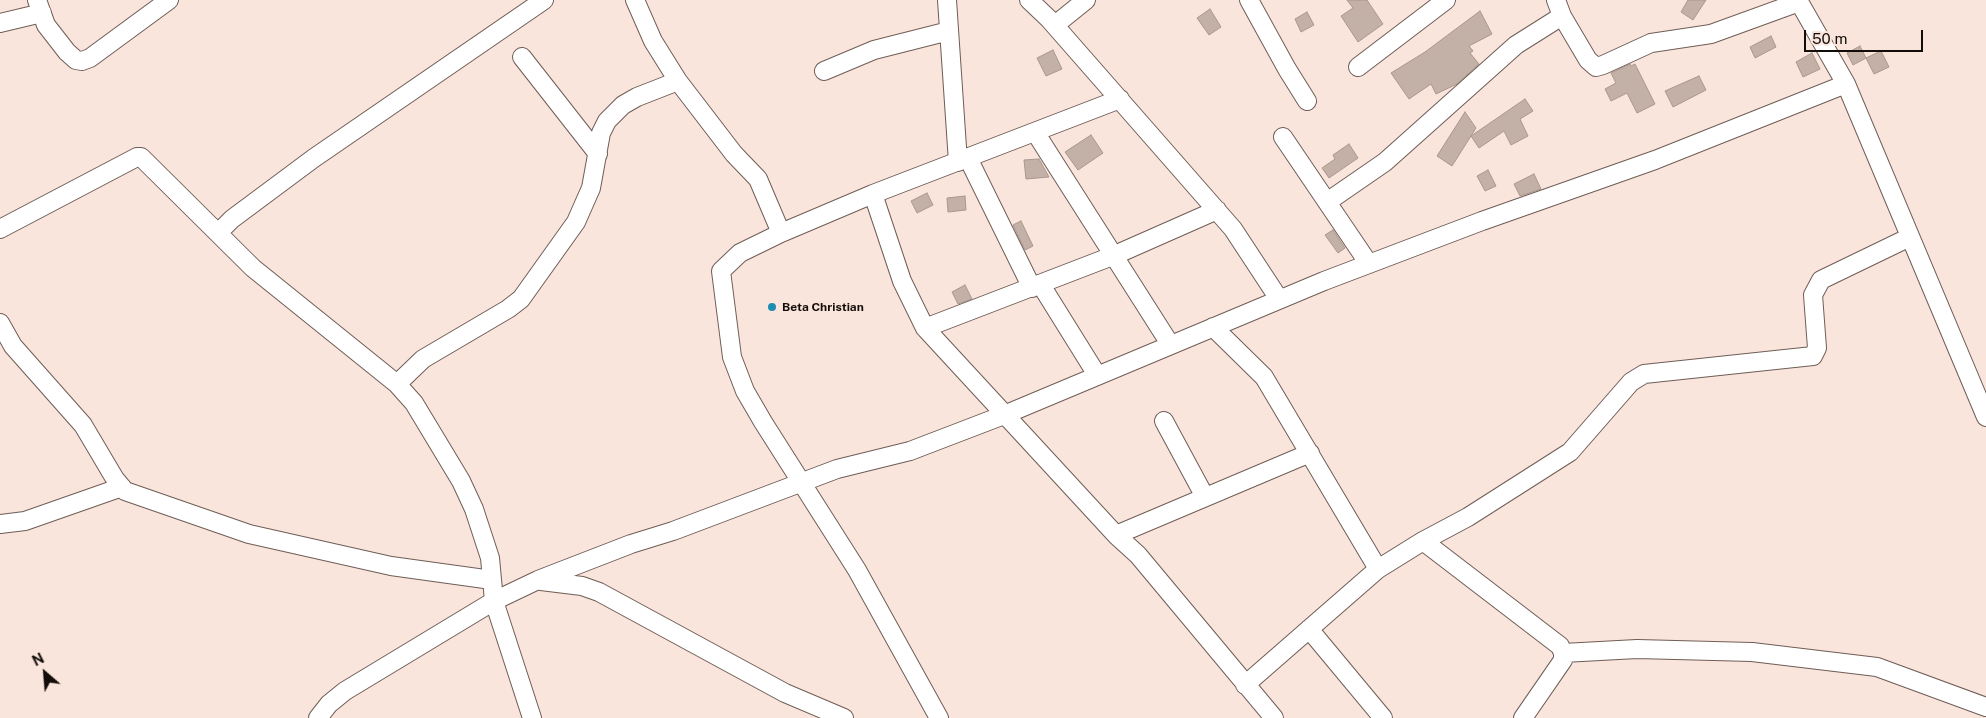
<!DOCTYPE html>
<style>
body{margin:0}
#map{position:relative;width:1986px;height:718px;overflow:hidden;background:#f9e5dc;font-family:"Public Sans",sans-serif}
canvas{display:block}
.north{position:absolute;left:20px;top:648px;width:50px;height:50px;-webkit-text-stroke:4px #f9e5dc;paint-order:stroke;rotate:333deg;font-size:14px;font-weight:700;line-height:20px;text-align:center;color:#130d0a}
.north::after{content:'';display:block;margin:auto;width:18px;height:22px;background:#130d0a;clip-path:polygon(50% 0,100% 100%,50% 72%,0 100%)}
.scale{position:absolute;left:1804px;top:30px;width:119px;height:22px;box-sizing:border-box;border:2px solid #130d0a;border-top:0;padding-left:6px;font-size:15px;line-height:18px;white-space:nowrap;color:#130d0a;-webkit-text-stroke:4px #f9e5dc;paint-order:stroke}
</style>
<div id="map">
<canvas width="1986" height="718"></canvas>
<div class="north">N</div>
<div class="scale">50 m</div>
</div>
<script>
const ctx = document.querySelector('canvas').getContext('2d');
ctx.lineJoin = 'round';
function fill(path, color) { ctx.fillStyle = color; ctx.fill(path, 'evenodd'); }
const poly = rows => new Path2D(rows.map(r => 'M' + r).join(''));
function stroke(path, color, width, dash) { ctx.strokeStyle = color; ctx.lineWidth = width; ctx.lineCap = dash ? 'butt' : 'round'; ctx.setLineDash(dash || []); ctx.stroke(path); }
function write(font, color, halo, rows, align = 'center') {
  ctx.font = font + ' "Public Sans",sans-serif'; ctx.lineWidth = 4; ctx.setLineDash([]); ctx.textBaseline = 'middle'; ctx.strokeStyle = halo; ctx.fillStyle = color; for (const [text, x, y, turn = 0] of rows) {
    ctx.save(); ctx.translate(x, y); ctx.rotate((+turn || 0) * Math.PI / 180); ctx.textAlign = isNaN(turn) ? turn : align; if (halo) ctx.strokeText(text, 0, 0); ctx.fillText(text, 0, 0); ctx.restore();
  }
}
const building = poly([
 [1347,0,1367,0,1383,24,1358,42,1341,16,1353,8,1347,0],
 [1688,0,1706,0,1693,20,1681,12,1688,0],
 [1210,9,1221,27,1209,35,1197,18,1210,9],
 [1480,11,1492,34,1469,46,1473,51,1470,53,1479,64,1457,84,1436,94,1431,84,1409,99,1391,73,1425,52,1480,11],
 [1307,12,1314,25,1301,32,1295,19,1307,12],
 [1771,36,1776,47,1755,58,1750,47,1771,36],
 [1860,46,1866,58,1853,65,1847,53,1860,46],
 [1053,50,1062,69,1046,76,1037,58,1053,50],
 [1881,51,1889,67,1874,74,1866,58,1881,51],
 [1812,53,1820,69,1803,77,1796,62,1812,53],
 [1630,64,1631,66,1635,64,1655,104,1637,113,1627,93,1611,101,1605,89,1616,83,1611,73,1630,64],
 [1699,76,1706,90,1673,107,1665,91,1699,76],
 [1525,99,1533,111,1520,119,1528,136,1511,145,1504,131,1479,148,1471,136,1525,99],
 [1465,112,1476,128,1452,166,1437,156,1465,112],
 [1091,135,1103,153,1078,170,1065,152,1091,135],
 [1349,144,1358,158,1329,178,1322,168,1335,159,1333,155,1349,144],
 [1039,159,1049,177,1026,179,1024,160,1039,159],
 [1488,170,1496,186,1485,191,1477,176,1488,170],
 [1534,174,1541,189,1520,196,1514,184,1534,174],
 [927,193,933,205,917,213,911,201,927,193],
 [965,196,966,210,948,212,947,198,965,196],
 [1021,221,1033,246,1025,250,1013,225,1021,221],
 [1333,230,1345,248,1338,253,1325,235,1333,230],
 [965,285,972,299,958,304,952,292,965,285]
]);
fill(building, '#c3b0a7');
stroke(building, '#a9978e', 1);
const street = poly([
 [37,0,46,25,67,52,76,60,82,61,90,58,169,0],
 [635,0,653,41,678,81,734,154,758,179,781,233,873,194,902,281,925,328,1116,535,1138,555,1274,718],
 [947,0,958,162],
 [1029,0,1049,19,1233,229,1279,299],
 [1249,0,1287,69,1307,101],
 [1556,0,1562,16,1588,60,1596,67,1603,65,1651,43,1711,34,1799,2],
 [1798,0,1846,84,1986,417],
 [0,23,42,13],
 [1055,25,1086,0],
 [522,57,598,154],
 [1358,67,1446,0],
 [824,71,874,50,949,31],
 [1035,132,1170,344],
 [1283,137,1369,264],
 [968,158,1032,288],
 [873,194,1120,99],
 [1327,202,1385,162,1516,45,1562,16],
 [0,229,137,157,141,157,253,268,397,384,414,403,461,481,474,509,490,558,494,601,532,718],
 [218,233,232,219,314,158,544,0],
 [781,233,740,253,721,271,732,357,745,391,763,422,857,570,939,718],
 [1041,285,1097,375],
 [0,323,13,346,83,425,115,479,125,491,249,534,391,566,492,580],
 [1213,327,1264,377,1378,569],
 [925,328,1115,255,1217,210],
 [397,384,423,359,508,309,521,299,576,222,591,188,601,133,607,121,623,105,637,97,678,81],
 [1164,421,1205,497],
 [0,524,25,521,122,487],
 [1116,535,1310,453],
 [1423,541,1560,646,1563,653,1563,660,1523,718],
 [541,581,582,586,599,592,785,693,844,718],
 [1309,629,1383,718],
 [1563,653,1637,649,1752,652,1877,667,1986,707],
 [1245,685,1378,569,1423,541,1468,517,1570,452,1631,382,1644,374,1813,356,1817,348,1813,295,1821,280,1910,237],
 [318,718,329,704,345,691,494,601,538,580,631,544,673,531,837,469,910,451,1004,415,1324,281,1482,221,1655,160,1846,84]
]);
stroke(street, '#6f5d56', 20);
stroke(street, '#fff', 18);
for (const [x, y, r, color] of [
 [772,307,5,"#1a8db1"]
]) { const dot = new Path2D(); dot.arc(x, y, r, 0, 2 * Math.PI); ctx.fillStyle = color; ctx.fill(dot); stroke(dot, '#f9e5dc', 2); }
write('bold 12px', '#130d0a', '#f9e5dc', [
 ["Beta Christian",782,307]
], 'left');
</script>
